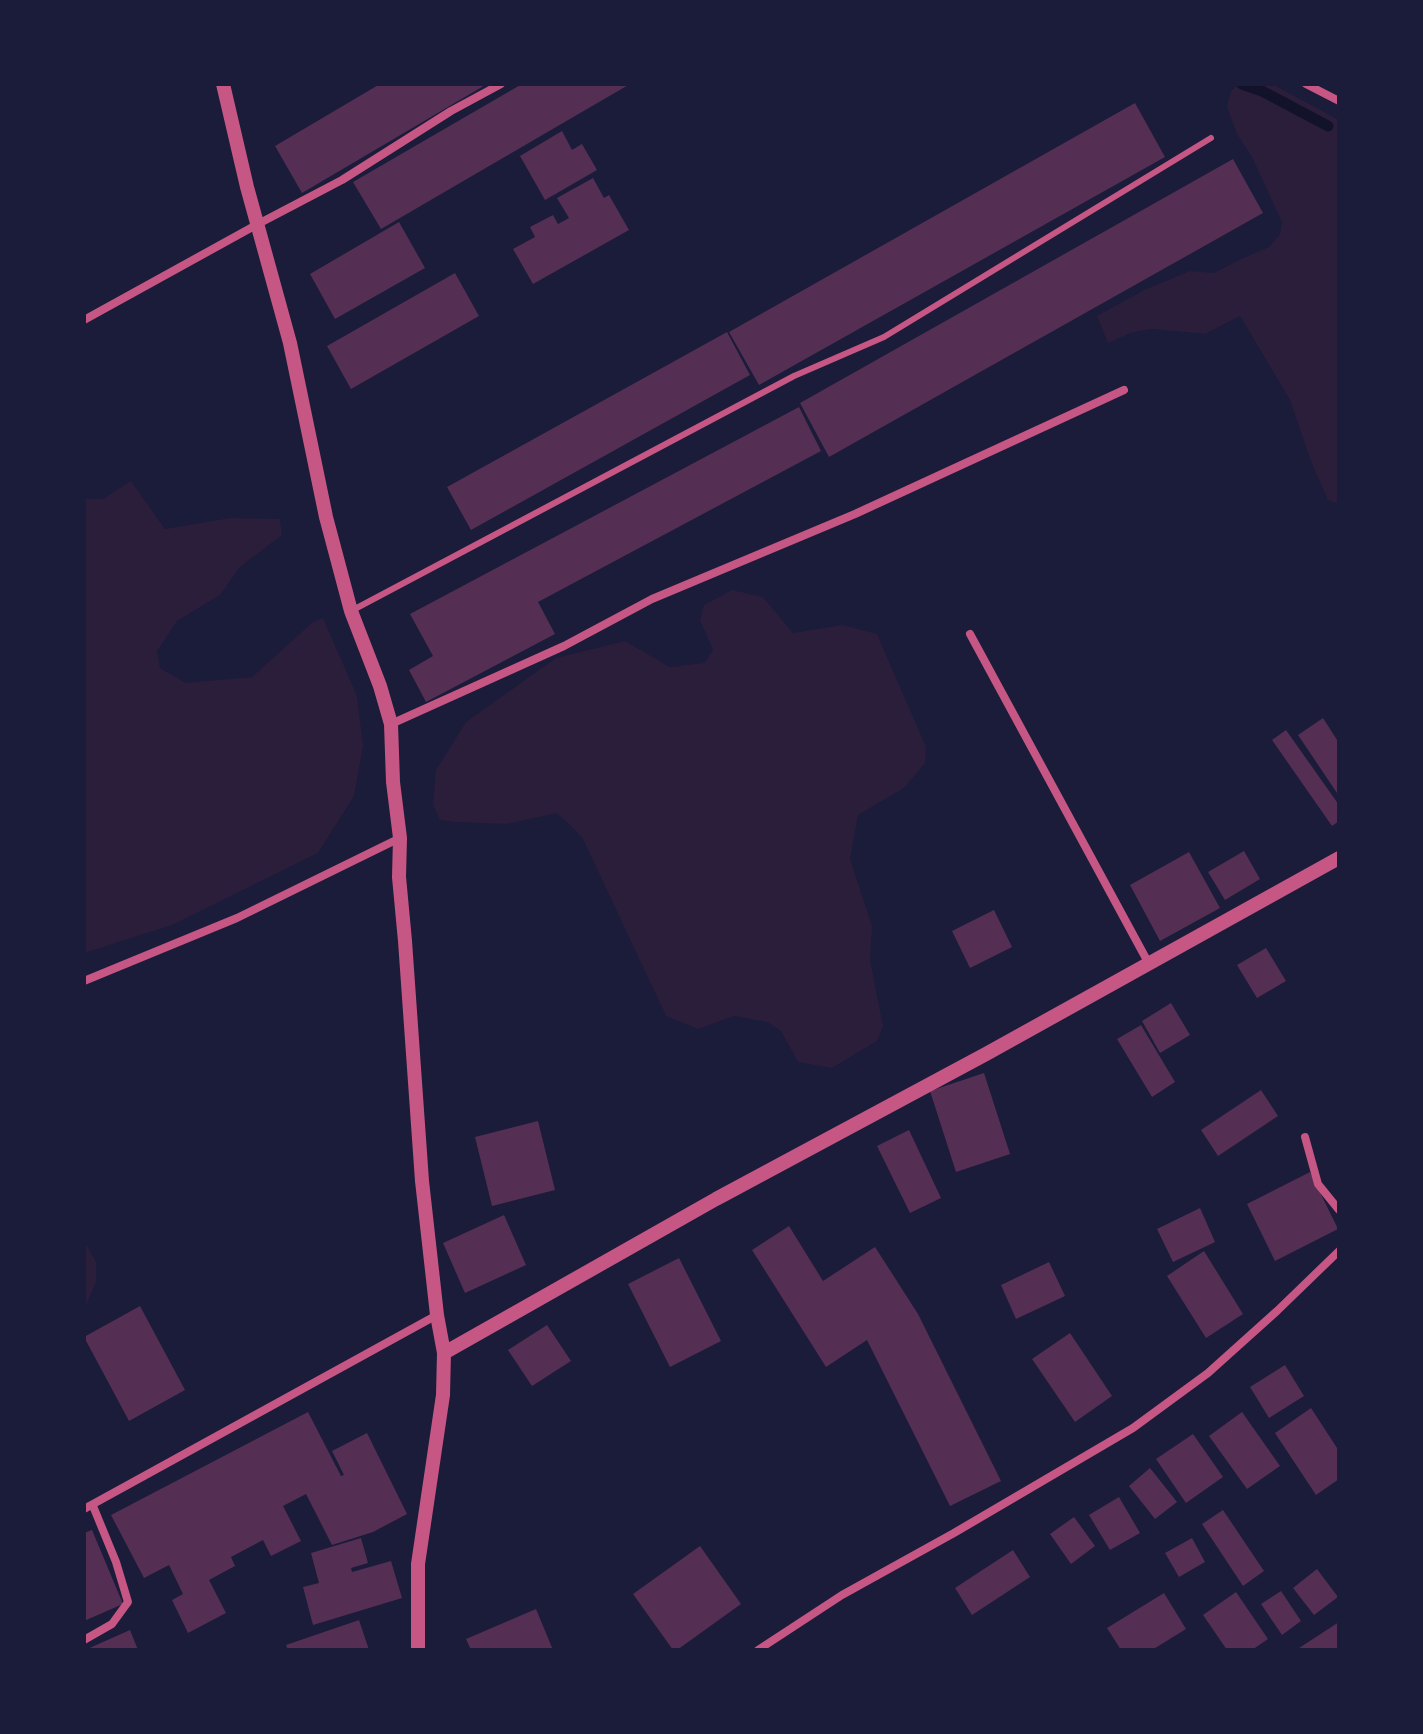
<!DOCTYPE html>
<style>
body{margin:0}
#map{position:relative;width:1423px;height:1734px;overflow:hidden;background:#1b1b3a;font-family:Commissioner,sans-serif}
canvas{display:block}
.frame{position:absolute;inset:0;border:86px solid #1b1b3a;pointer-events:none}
</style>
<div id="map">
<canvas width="1423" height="1734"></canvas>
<div class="frame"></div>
</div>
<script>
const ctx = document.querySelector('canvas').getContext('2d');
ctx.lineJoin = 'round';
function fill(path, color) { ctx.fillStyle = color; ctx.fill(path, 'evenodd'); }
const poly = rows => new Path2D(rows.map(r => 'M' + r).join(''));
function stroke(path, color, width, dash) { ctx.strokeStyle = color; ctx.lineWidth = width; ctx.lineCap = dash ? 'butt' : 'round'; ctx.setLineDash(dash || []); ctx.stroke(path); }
fill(poly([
 [1239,84,1272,84,1339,120,1339,504,1328,500,1312,464,1290,400,1240,316,1205,334,1153,329,1133,332,1108,343,1097,316,1144,290,1190,271,1214,273,1241,259,1269,247,1280,234,1282,222,1251,155,1237,134,1227,107,1231,91],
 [131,481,165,529,230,518,280,519,282,535,240,567,220,595,177,621,157,651,160,668,186,683,252,677,313,622,323,618,357,696,363,746,354,796,318,853,172,925,84,953,84,499,103,499],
 [732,590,763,597,793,633,843,625,877,634,926,747,925,763,904,788,858,815,850,859,872,926,870,960,883,1026,877,1041,832,1068,798,1062,781,1031,767,1022,734,1016,698,1029,666,1016,582,837,557,813,507,824,456,822,440,820,433,805,436,770,466,722,556,658,625,641,670,667,704,663,713,650,700,620,704,605],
 [84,1240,96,1262,96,1282,84,1310]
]), '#2a1e3b');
stroke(poly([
 [1242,84,1262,91,1328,126]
]), '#12122b', 11);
fill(poly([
 [380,84,487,84,302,193,275,146],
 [522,84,630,84,381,229,353,182],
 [1135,103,1165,157,759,385,729,332],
 [562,131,572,150,582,144,597,170,545,200,520,156],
 [1233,159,1263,213,829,457,800,403],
 [593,178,604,198,609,195,629,230,533,284,513,249,535,237,530,227,553,215,558,224,569,218,557,198],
 [399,222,425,268,335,319,310,274],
 [455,273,479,316,351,389,327,346],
 [727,332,750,375,471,530,447,487],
 [799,407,821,451,538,602,555,634,426,702,409,670,433,656,410,614],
 [1323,718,1339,743,1339,796,1298,735],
 [1286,730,1339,805,1339,821,1332,826,1272,740],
 [1244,851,1260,879,1225,900,1208,872],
 [1189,852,1220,908,1160,941,1130,885],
 [994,910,1012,947,970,968,952,931],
 [1266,948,1286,981,1257,998,1237,965],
 [1171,1003,1190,1035,1160,1053,1142,1021],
 [1141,1025,1175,1082,1152,1097,1117,1039],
 [984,1073,1010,1154,956,1172,930,1091],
 [1261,1090,1278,1116,1218,1156,1201,1130],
 [538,1121,555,1190,492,1206,475,1137],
 [909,1130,941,1198,910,1213,877,1146],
 [1310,1172,1338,1229,1275,1261,1247,1204],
 [1200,1208,1215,1242,1173,1262,1157,1229],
 [504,1215,526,1265,465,1293,443,1243],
 [789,1226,823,1281,875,1247,918,1314,1001,1481,950,1506,867,1340,826,1367,752,1250],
 [1204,1251,1243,1314,1206,1338,1167,1276],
 [679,1258,721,1341,670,1367,628,1284],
 [1049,1262,1065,1296,1016,1319,1001,1285],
 [140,1306,185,1390,129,1421,84,1337],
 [547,1325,571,1361,532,1386,508,1350],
 [1070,1333,1112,1396,1075,1422,1032,1359],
 [1285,1365,1304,1396,1269,1418,1250,1387],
 [1311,1408,1339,1451,1339,1479,1316,1495,1275,1433],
 [308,1412,341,1476,344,1475,332,1451,367,1433,407,1514,373,1532,332,1545,306,1494,283,1506,301,1541,271,1556,263,1540,231,1557,235,1566,209,1580,226,1613,188,1633,172,1600,183,1594,169,1565,144,1578,111,1515],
 [1242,1412,1280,1466,1247,1489,1209,1436],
 [1193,1434,1223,1477,1186,1503,1156,1459],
 [1150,1468,1177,1502,1155,1519,1129,1486],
 [1119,1497,1140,1533,1110,1550,1089,1515],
 [1223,1510,1264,1571,1243,1586,1202,1524],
 [1074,1517,1095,1546,1071,1564,1050,1534],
 [92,1530,123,1604,84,1621,84,1533],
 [361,1538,368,1563,351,1568,352,1572,391,1561,402,1598,313,1625,303,1587,319,1583,311,1553],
 [1192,1538,1205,1562,1179,1577,1165,1553],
 [700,1546,741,1604,677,1650,673,1650,633,1594],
 [1013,1550,1030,1577,972,1615,955,1588],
 [1317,1569,1338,1597,1314,1615,1293,1588],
 [1281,1591,1301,1621,1282,1635,1261,1604],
 [1236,1592,1268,1639,1252,1650,1227,1650,1203,1615],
 [1164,1593,1186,1629,1152,1650,1121,1650,1107,1628],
 [536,1609,553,1650,471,1650,466,1639],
 [359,1620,369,1650,288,1650,286,1645],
 [1339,1622,1339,1650,1296,1650],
 [130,1630,138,1650,85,1650]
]), '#542f53');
stroke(poly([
 [351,611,794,376,884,337,1211,138]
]), '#c65784', 6);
stroke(poly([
 [1306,84,1339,101],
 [84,320,258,224,342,180,451,111,501,84],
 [970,634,1149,964],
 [391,724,564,646,652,599,855,514,1124,390],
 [84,981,237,918,400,838],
 [1305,1137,1318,1184,1339,1210],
 [84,1509,437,1315],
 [84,1640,112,1624,128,1602,116,1562,93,1506],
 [758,1650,842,1595,954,1533,1133,1428,1208,1373,1277,1311,1339,1251]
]), '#c65784', 8);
stroke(poly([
 [223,84,247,187,290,343,326,517,351,611,380,686,391,724,393,782,400,838,399,877,405,941,422,1181,437,1315,444,1353,443,1395,418,1564,418,1650],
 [444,1353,716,1199,986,1054,1339,858]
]), '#c65784', 14);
</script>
